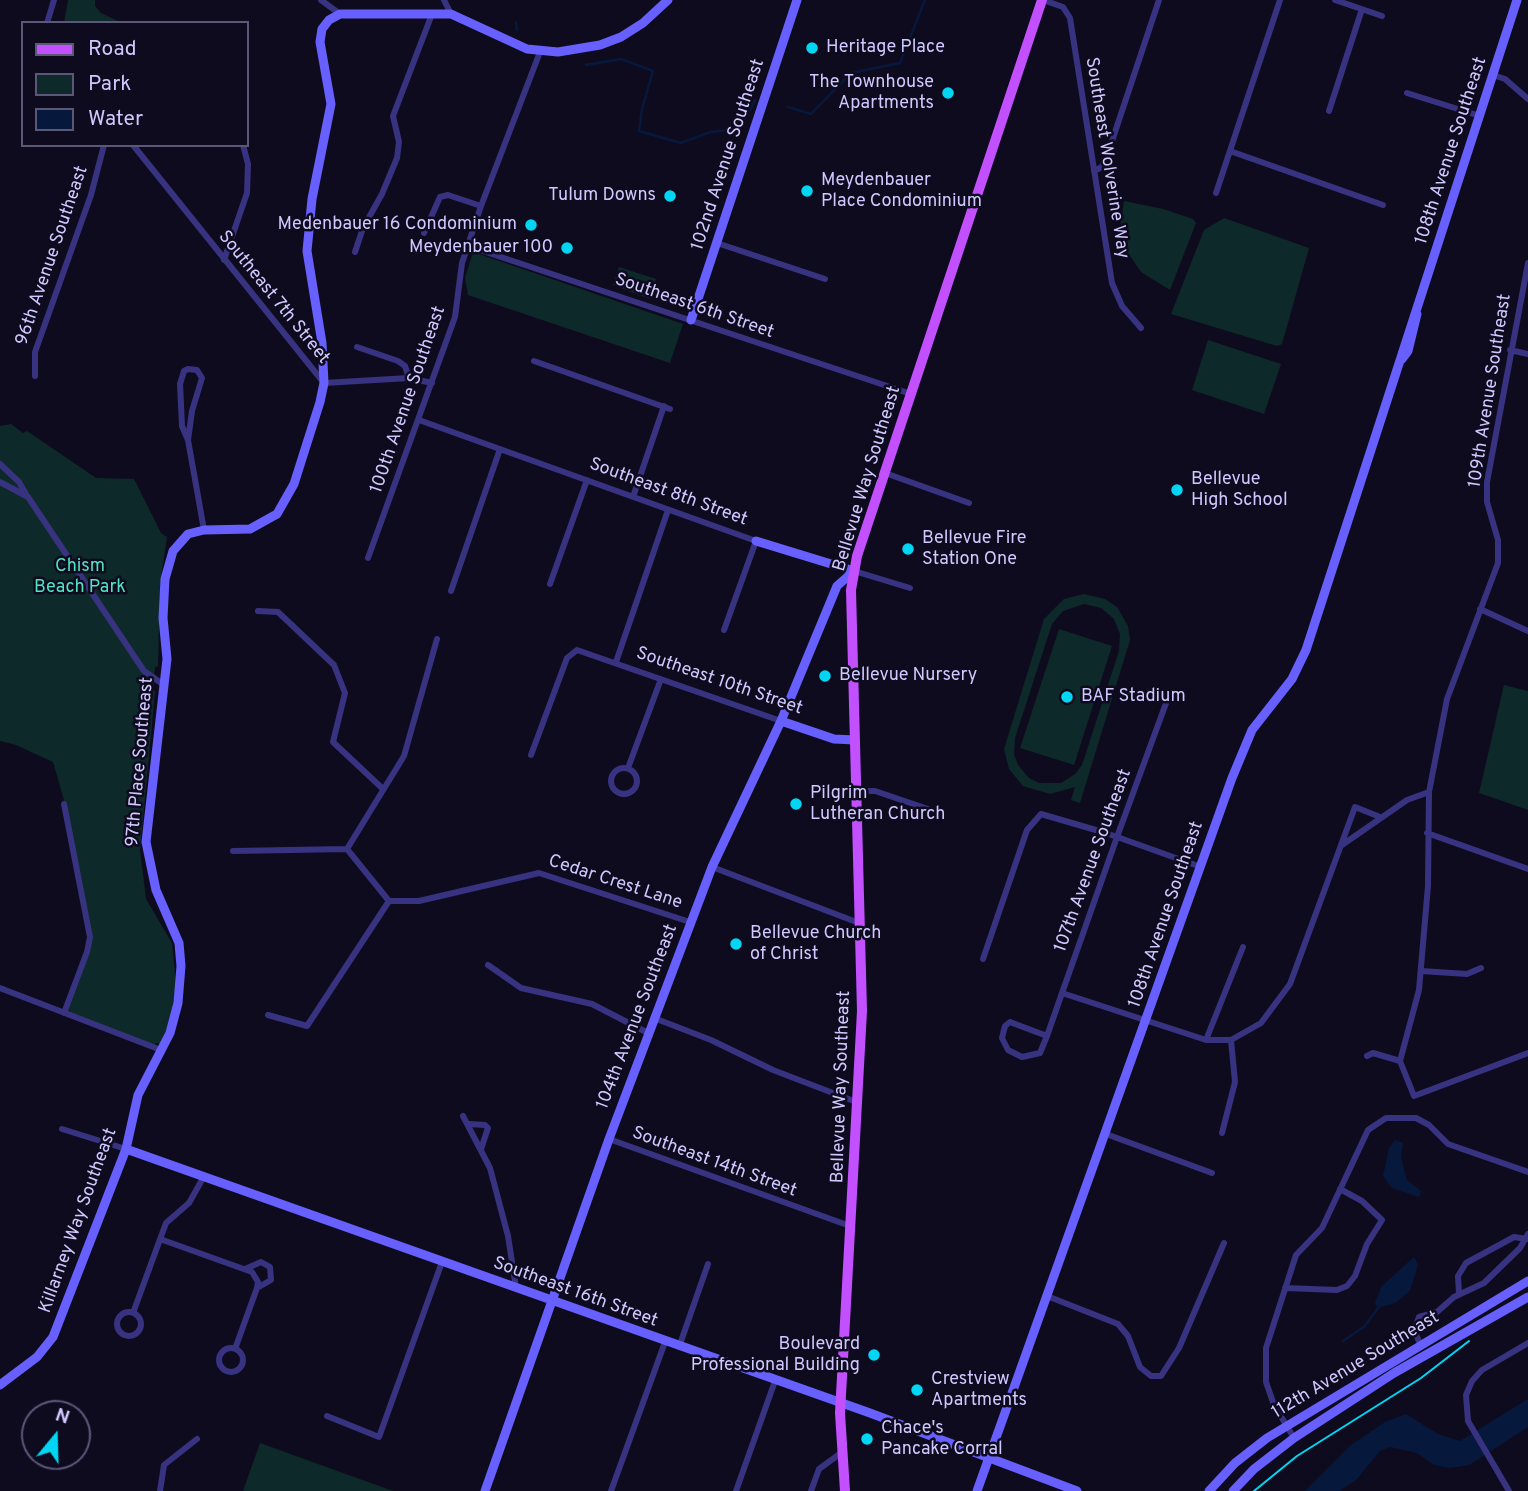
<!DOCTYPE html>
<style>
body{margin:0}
#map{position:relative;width:1528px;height:1491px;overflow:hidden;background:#0f0b1f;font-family:Overpass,sans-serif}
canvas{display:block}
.legend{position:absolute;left:21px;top:21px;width:228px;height:126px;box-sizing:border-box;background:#0f0b1f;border:2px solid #5c5779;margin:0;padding:9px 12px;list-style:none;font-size:21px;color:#d0c9ff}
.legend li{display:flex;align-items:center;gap:14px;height:35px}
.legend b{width:35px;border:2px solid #5c5779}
.north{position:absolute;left:21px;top:1400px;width:70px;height:70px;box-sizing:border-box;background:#0f0b1f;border:2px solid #5c5779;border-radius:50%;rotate:19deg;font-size:19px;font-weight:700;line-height:28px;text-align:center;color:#d0c9ff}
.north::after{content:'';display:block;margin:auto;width:24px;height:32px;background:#00d6f4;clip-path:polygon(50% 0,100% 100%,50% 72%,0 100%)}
</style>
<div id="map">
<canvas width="1528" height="1491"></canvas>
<ul class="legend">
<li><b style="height:9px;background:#c250ff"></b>Road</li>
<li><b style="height:19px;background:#0e2929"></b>Park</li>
<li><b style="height:19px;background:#06193c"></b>Water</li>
</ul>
<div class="north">N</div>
</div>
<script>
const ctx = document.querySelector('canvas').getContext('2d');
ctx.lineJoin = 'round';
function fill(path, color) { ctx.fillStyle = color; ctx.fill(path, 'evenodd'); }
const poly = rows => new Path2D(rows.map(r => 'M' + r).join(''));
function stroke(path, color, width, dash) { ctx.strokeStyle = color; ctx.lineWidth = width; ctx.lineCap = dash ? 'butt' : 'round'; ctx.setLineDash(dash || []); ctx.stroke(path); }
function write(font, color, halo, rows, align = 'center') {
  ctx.font = font + ' Overpass,sans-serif'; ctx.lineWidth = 5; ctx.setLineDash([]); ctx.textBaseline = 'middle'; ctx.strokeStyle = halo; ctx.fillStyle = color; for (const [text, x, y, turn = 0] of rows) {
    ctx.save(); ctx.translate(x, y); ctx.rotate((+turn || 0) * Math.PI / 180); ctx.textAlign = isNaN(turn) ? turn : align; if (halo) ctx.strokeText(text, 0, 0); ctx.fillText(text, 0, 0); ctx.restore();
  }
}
fill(poly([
 [68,0,95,0,95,6,101,13,122,23,64,23],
 [1124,201,1163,209,1193,219,1196,223,1170,290,1141,272,1128,253,1120,227],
 [1224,218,1309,248,1282,344,1277,346,1171,314,1204,230],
 [473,252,683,324,670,363,468,295,465,278],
 [619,267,656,279,650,299,613,285],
 [1208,340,1281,364,1264,414,1192,390],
 [11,424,23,433,27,431,96,478,134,479,161,533,167,537,160,584,158,666,155,667,153,689,155,692,140,850,146,899,172,943,178,1004,160,1044,156,1043,154,1046,64,1013,89,944,64,800,53,762,16,745,0,741,0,426],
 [1084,594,1105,599,1117,607,1128,626,1130,640,1080,803,1071,800,1075,787,1050,794,1023,786,1009,769,1004,749,1044,619,1064,599],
 [1084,604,1101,608,1114,619,1120,634,1119,651,1082,765,1075,774,1061,783,1039,783,1029,778,1018,765,1014,754,1015,738,1052,624,1063,611],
 [1059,629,1112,646,1074,765,1020,748],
 [1504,685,1528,691,1528,810,1479,793],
 [260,1443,393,1491,243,1491]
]), '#0e2929');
fill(poly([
 [1395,1140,1403,1143,1401,1157,1405,1173,1407,1180,1421,1191,1419,1197,1392,1188,1383,1176,1389,1148],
 [1414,1257,1418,1265,1410,1291,1395,1303,1378,1308,1375,1303,1381,1287],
 [1528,1399,1528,1427,1469,1465,1450,1468,1434,1465,1417,1453,1390,1447,1380,1451,1356,1480,1339,1491,1305,1491,1351,1445,1385,1422,1406,1414,1438,1434,1460,1441]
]), '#06193c');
stroke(poly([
 [516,22,517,30],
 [586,65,621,59,653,71,642,109,639,131,681,143,710,132,729,130,745,119,755,100],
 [788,107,811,114,851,73,900,63,925,0],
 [1343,1341,1365,1326,1378,1308]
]), '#06193c', 2.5);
stroke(poly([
 [321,0,340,14],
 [444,0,451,14],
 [1043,0,1063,7,1070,18,1112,283,1122,306,1141,328],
 [1335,0,1382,16],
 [47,23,54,0],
 [1493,75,1505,79,1528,99],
 [1407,93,1480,116],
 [1329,111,1362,9],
 [133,145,324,383,409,378,432,383],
 [1230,151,1383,205],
 [1094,171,1102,167,1107,156,1159,0],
 [1216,193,1280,0],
 [424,233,440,197,448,195,481,206],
 [717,243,825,279],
 [468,246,911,394],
 [355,252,363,228,382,194,397,158,399,142,393,116,432,14],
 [224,260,247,193,248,164,243,145],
 [357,347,398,361,405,366,409,378],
 [1510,350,1528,354],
 [534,361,670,409],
 [35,376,35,352,91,195,104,145],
 [419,420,756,541,724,630],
 [188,440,182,426,180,384,184,371,188,369,197,370,202,378,192,411,188,440,204,530],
 [0,464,19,482,27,496],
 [885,473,969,503],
 [0,482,28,497,144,671,164,685],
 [633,497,664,406],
 [368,558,455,317,462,263,481,206,540,52],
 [854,571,910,588],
 [550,584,587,480],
 [451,591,500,449],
 [1480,609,1528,631],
 [258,611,278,612,334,665,345,693,333,742,383,789],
 [616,662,668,510],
 [531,755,567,658,577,650,781,721],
 '611 781a13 13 0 1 1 26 0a13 13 0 1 1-26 0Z',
 [628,768,661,679],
 [855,791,875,791,928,809],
 [64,804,90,937,87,952,64,1013],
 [1427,833,1528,869],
 [1342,845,1407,800,1429,792,1447,699,1498,563,1498,540,1487,502,1487,482,1528,263],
 [347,849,404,756,437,639],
 [347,849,389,901],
 [233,851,347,849],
 [712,867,859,923],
 [983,959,1027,830,1041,814,1106,833,1201,867],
 [488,965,521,988,592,1004,648,1033],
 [1421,971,1467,974,1481,968],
 [0,988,161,1050],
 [1062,993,1206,1040,1231,1040],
 [268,1015,307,1026,389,901,419,901,539,873,690,922],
 [654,1018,711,1040,773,1070,859,1103],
 [1047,1036,1010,1022,1005,1026,1002,1038,1008,1050,1022,1057,1040,1053,1047,1036,1062,993,1117,837,1169,695],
 [1206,1040,1243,947],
 [1367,1056,1373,1053,1400,1061,1414,1096,1528,1053],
 [1400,1061,1419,990,1428,886,1429,792],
 [463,1116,490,1168,508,1236,516,1288],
 [469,1124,485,1125,488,1128,481,1149],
 [62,1129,126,1149],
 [1222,1133,1235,1082,1231,1040,1261,1023,1290,984,1355,807,1380,817],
 [1106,1134,1212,1173],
 [609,1139,850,1226],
 [160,1239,252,1272,258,1282,257,1288,235,1349],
 [245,1269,261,1262,270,1267,271,1280,257,1288],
 [1285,1288,1337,1290,1347,1286,1355,1276,1367,1244,1382,1220,1362,1201,1340,1189],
 [1459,1294,1458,1276,1466,1263,1514,1237,1527,1239],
 [1047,1296,1118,1324,1128,1336,1140,1367,1151,1376,1161,1376,1179,1348,1224,1243],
 '117 1324a12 12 0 1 1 24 0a12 12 0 1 1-24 0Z',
 [133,1313,166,1223,189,1203,203,1178],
 [1421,1346,1414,1330,1419,1317,1437,1312,1454,1297,1484,1283,1520,1248,1528,1234],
 [679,1347,708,1264],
 '219 1360a12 12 0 1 1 24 0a12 12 0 1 1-24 0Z',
 [327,1416,379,1437,442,1262],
 [1294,1438,1274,1405,1266,1382,1266,1348,1296,1255,1322,1228,1368,1130,1386,1118,1416,1118,1429,1125,1448,1144,1528,1172],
 [160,1491,164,1465,197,1439],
 [611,1491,665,1342],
 [736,1491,775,1381],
 [811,1491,819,1469,841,1453],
 [1509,1491,1468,1421,1466,1395,1472,1381,1482,1370,1528,1343]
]), '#383380', 6);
stroke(poly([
 [691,320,797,0],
 [1402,359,1408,351,1417,314],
 [756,541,854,571],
 [781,721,834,739,855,740],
 [126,1149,870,1413,1077,1491],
 [0,1385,37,1357,53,1337,126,1149,138,1095,170,1033,178,1003,181,966,179,943,156,890,146,842,167,659,163,618,165,579,173,551,188,534,204,530,250,529,277,514,294,484,320,402,324,383,322,343,307,251,312,199,331,104,320,42,322,29,329,20,340,14,451,14,527,49,558,52,600,45,621,37,643,23,668,0],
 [485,1491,609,1139,712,867,781,721,837,586,854,571],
 [977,1491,1232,778,1252,730,1292,679,1306,650,1517,0],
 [1209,1491,1235,1463,1267,1438,1528,1281],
 [1233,1491,1254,1469,1294,1438,1394,1373,1528,1297]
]), '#6760ff', 9);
stroke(poly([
 [845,1491,840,1413,862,1011,851,590,857,556,1042,0]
]), '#c250ff', 10);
stroke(poly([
 [1254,1491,1297,1456,1421,1378,1469,1341]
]), '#00d6f4', 2);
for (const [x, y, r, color] of [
 [812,48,7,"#00d6f4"],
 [948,93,7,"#00d6f4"],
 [807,191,7,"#00d6f4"],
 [670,196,7,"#00d6f4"],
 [531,225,7,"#00d6f4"],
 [567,248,7,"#00d6f4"],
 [1177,490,7,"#00d6f4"],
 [908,549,7,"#00d6f4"],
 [825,676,7,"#00d6f4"],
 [1067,697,7,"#00d6f4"],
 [796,804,7,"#00d6f4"],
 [736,944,7,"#00d6f4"],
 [874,1355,7,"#00d6f4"],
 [917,1390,7,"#00d6f4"],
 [867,1439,7,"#00d6f4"]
]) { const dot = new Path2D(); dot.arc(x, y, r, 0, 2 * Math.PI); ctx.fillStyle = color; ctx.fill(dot); stroke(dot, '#0f0b1f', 2.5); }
write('18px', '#d0c9ff', '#0f0b1f', [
 ["Heritage Place",826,48],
 ["The Townhouse",934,83,"right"],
 ["Apartments",934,104,"right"],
 ["Meydenbauer",821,181],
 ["Place Condominium",821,202],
 ["Tulum Downs",656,196,"right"],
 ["Medenbauer 16 Condominium",517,225,"right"],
 ["Meydenbauer 100",553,248,"right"],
 ["Bellevue",1191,480],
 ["High School",1191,501],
 ["Bellevue Fire",922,539],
 ["Station One",922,560],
 ["Bellevue Nursery",839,676],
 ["BAF Stadium",1081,697],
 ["Pilgrim",810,794],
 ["Lutheran Church",810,815],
 ["Bellevue Church",750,934],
 ["of Christ",750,955],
 ["Boulevard",860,1345,"right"],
 ["Professional Building",860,1366,"right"],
 ["Crestview",931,1380],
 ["Apartments",931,1401],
 ["Chace's",881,1429],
 ["Pancake Corral",881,1450]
], 'left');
write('18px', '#d0c9ff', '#0f0b1f', [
 ["108th Avenue Southeast",1452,151,-72],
 ["102nd Avenue Southeast",729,155,-72],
 ["Southeast Wolverine Way",1106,158,81],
 ["96th Avenue Southeast",53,256,-71],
 ["Southeast 7th Street",273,298,51],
 ["Southeast 6th Street",694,307,19],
 ["109th Avenue Southeast",1491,391,-81],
 ["100th Avenue Southeast",409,400,-71],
 ["Bellevue Way Southeast",868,479,-73],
 ["Southeast 8th Street",668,493,20],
 ["Southeast 10th Street",719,682,19],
 ["97th Place Southeast",141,762,-85],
 ["107th Avenue Southeast",1094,861,-70],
 ["Cedar Crest Lane",615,883,18],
 ["108th Avenue Southeast",1167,915,-71],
 ["104th Avenue Southeast",638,1017,-69],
 ["Bellevue Way Southeast",842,1087,-88],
 ["Southeast 14th Street",714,1163,20],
 ["Killarney Way Southeast",79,1221,-70],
 ["Southeast 16th Street",575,1293,20],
 ["112th Avenue Southeast",1356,1366,-31]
]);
write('18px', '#4fe4c3', '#0f0b1f', [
 ["Chism",80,567],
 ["Beach Park",80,588]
]);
</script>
